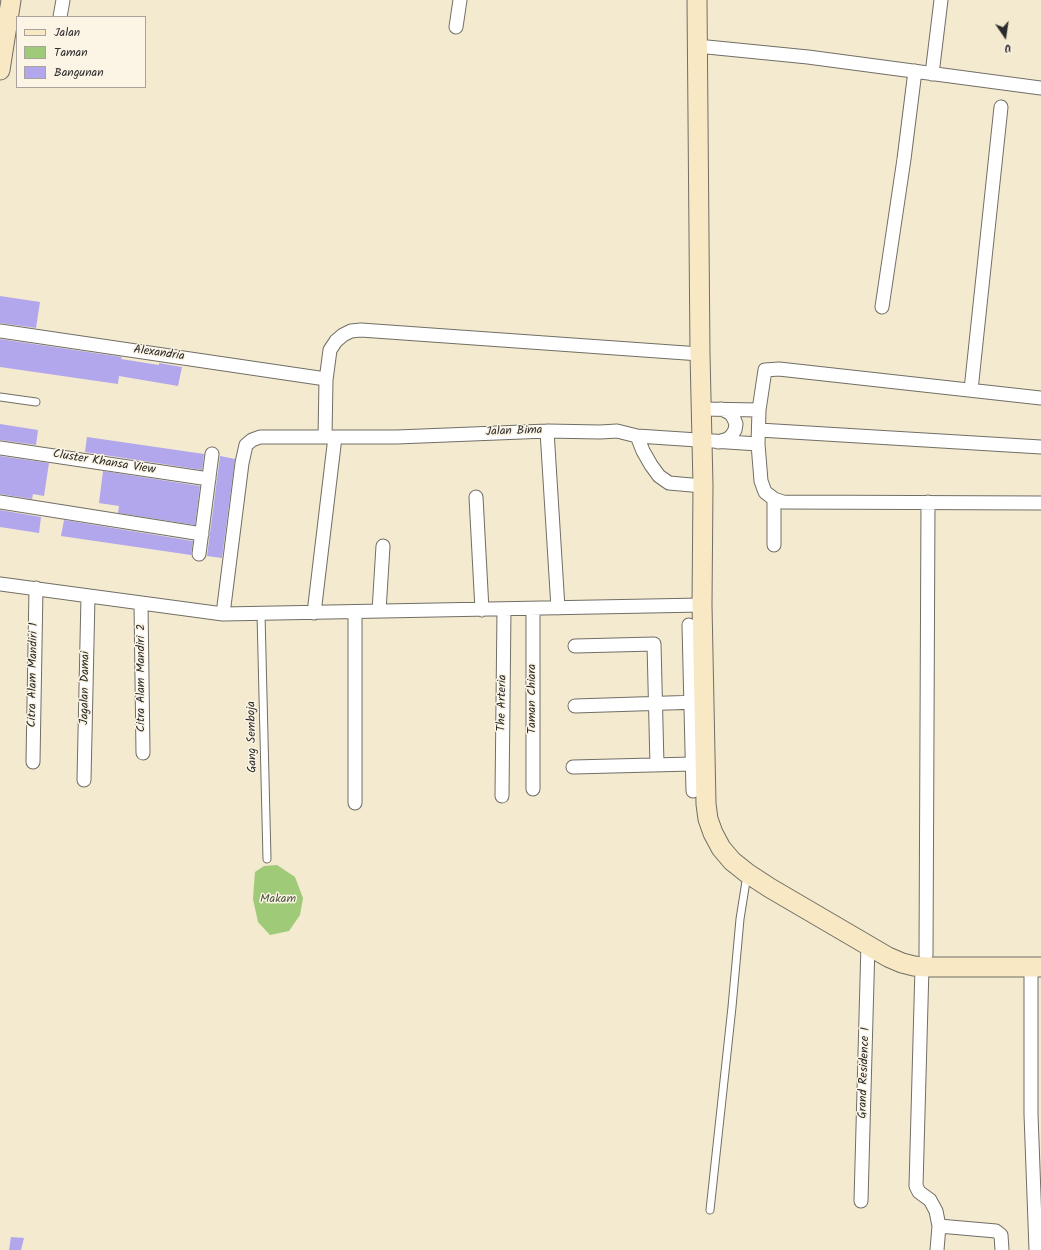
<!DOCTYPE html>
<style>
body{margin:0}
#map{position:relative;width:1041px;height:1250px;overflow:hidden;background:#f3ead0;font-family:Kalam,sans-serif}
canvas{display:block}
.legend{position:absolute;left:16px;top:16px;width:130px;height:72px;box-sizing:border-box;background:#fcf5e5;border:1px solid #a8a49b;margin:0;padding:5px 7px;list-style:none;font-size:12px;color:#2b2b2b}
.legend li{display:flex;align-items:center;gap:8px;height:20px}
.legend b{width:20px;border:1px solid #a8a49b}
.north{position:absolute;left:985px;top:16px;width:40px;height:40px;-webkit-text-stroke:3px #fcf5e5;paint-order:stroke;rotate:167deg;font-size:11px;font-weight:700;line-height:16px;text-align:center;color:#2b2b2b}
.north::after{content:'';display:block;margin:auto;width:14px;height:18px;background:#2b2b2b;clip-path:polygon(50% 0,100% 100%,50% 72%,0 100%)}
</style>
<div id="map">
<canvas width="1041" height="1250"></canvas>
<ul class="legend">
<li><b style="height:5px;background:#f8e8c3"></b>Jalan</li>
<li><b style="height:11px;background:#9fca77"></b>Taman</li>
<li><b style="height:11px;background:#b2a6ec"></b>Bangunan</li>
</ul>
<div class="north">U</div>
</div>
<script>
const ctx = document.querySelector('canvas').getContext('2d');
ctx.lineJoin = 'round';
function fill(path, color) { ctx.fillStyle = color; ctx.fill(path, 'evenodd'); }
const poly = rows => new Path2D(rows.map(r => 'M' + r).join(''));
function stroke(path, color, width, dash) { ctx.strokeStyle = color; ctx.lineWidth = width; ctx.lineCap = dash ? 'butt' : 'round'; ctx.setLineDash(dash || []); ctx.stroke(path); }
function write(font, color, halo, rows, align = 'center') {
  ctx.font = font + ' Kalam,sans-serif'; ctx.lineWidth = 3; ctx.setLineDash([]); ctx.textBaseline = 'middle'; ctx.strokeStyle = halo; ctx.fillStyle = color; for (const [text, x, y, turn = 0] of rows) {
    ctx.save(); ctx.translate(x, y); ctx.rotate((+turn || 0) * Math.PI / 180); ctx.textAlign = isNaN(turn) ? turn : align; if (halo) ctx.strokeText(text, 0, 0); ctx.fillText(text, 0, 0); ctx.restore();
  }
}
fill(poly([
 [277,865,295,877,303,898,300,915,289,931,270,935,258,922,253,899,255,872,264,866]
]), '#9fca77');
fill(poly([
 [0,296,40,302,36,328,0,323],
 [0,339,122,357,121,359,159,365,159,363,182,367,178,386,119,376,118,384,0,367],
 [0,424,38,430,36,445,0,440],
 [87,437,204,454,202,470,85,452],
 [0,456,49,463,44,496,33,494,32,499,0,494],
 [220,456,235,459,222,558,207,556],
 [103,471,200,486,195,525,118,513,119,506,99,503],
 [0,510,41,517,39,533,0,527],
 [64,520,193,541,191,555,61,536],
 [11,1237,24,1238,21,1250,9,1250]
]), '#b2a6ec');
const lane = poly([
 [0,397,36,402],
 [261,614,267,859],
 [710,1210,732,1007,740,919,747,875]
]);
const street = poly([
 [60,17,63,0],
 [456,27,460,0],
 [697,46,808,57,1041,88],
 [932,74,941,0],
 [882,307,904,159,915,71],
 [0,331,319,378],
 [971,390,1001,107],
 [1041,398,779,369,765,370,759,410,758,444,761,481,765,492,774,499,783,502,1041,503],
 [701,409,759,410],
 [759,430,1041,447],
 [547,431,558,608],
 [637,436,643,451,651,465,659,476,669,483,703,486],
 [325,437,326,380,330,350,336,341,343,335,351,331,361,330,700,354],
 [718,442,728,439,732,435,735,430,736,424,734,419,731,414,726,411,721,409],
 [0,448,209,479],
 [476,497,482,610],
 [0,502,202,534],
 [774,545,774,499],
 [199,554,212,454],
 [0,584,223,614,702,605],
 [141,604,143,753],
 [533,609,533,789],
 [379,611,383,546],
 [355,612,355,803],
 [314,613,335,437],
 [223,614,242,463,246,445,252,440,260,437,397,437,547,431,600,432,617,431,637,436,758,444],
 [689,625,693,791],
 [575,646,654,644,657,765],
 [575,706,699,702],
 [33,762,36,588],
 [573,767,692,764],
 [84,780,88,596],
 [502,796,504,609],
 [926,955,928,502],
 [922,967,916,1186,919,1192,930,1200,936,1211,939,1226,937,1250],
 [1031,967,1031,1114,1036,1250],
 [861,1201,868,944],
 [939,1226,996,1231,1001,1235,1002,1250]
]);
const secondary = poly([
 [697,0,700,354,703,486,702,605,706,804,708,819,713,833,721,848,732,861,747,873,770,888,888,957,902,963,914,966,927,967,1041,967],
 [0,70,11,0]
]);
stroke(lane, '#716e65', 9);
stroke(street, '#716e65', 15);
stroke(secondary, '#716e65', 21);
stroke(lane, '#fff', 7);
stroke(street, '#fff', 13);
stroke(secondary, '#f8e8c3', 19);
write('12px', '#2b2b2b', '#fcf5e5', [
 ["Alexandria",159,354,8],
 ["Jalan Bima",514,432,-2],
 ["Cluster Khansa View",104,463,9],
 ["Citra Alam Mandiri 1",34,675,-89],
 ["Citra Alam Mandiri 2",142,678,-90],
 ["Jagalan Damai",86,688,-89],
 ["Taman Chiara",533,699,-90],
 ["The Arteria",503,703,-89],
 ["Gang Semboja",253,737,-91],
 ["Grand Residence 1",865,1073,-88]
]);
write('12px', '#4e5b42', '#fcf5e5', [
 ["Makam",278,900]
]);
</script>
